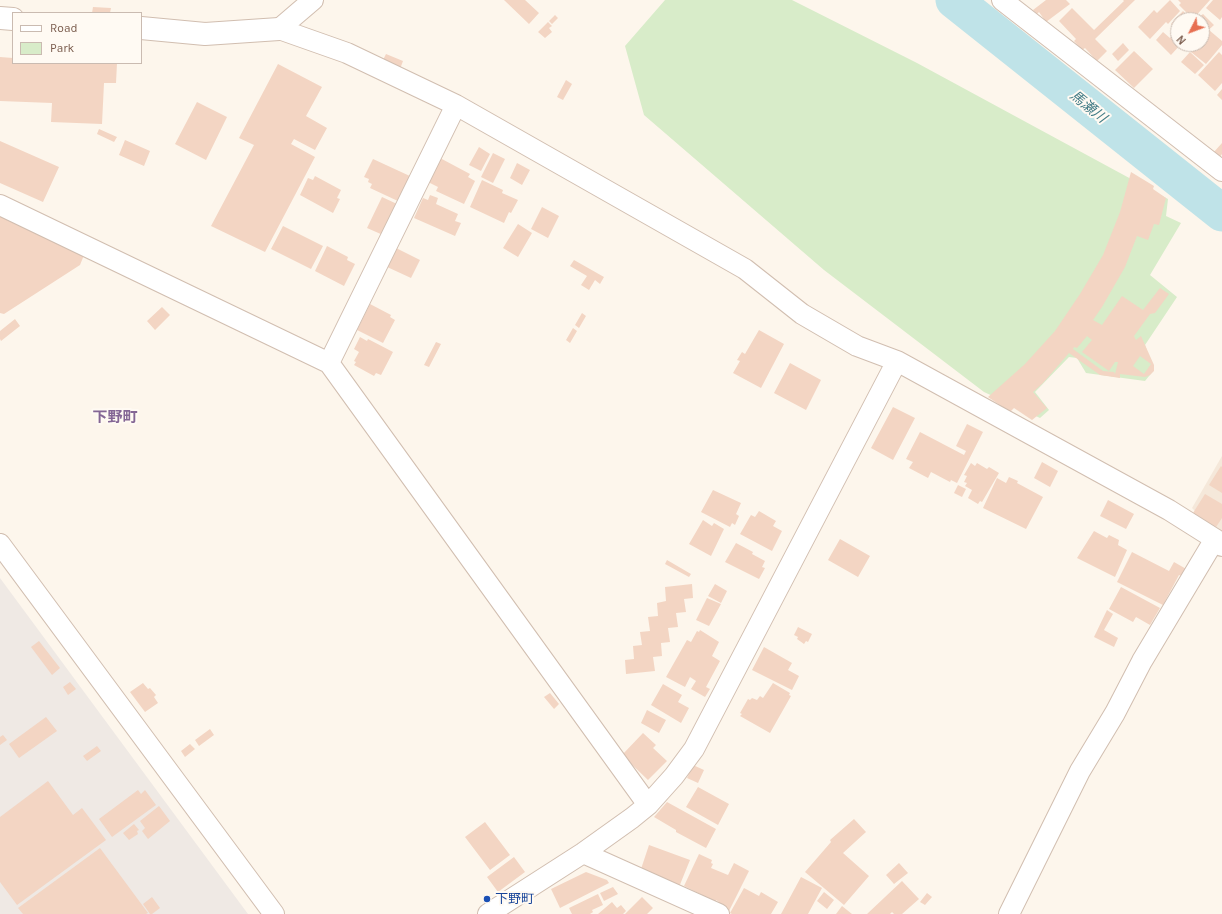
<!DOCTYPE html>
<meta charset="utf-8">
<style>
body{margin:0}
#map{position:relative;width:1222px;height:914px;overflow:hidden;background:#fdf6ec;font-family:Karla,sans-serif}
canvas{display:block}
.legend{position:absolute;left:12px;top:12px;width:130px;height:52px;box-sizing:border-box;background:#fffaf3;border:1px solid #cabbb1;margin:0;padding:5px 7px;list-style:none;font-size:12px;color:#7a5c4d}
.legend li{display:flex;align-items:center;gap:8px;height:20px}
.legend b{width:20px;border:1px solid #cabbb1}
.north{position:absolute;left:1170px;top:12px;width:40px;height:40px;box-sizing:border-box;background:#fffaf3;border:1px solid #cabbb1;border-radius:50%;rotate:228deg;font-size:11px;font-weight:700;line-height:16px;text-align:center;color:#7a5c4d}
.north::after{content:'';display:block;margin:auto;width:14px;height:18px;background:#e76f51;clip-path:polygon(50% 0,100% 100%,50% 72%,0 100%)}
</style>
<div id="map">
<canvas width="1222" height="914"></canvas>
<ul class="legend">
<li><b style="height:5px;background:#fff"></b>Road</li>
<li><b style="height:11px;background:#d8ecc9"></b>Park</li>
</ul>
<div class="north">N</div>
</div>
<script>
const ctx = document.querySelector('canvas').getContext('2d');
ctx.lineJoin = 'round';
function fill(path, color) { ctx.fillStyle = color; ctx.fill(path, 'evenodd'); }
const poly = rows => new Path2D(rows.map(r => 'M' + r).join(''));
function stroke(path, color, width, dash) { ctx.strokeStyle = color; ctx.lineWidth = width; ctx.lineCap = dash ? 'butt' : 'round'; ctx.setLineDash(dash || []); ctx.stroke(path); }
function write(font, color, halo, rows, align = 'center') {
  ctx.font = font + ' Karla,"Noto Sans JP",sans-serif'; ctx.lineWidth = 4; ctx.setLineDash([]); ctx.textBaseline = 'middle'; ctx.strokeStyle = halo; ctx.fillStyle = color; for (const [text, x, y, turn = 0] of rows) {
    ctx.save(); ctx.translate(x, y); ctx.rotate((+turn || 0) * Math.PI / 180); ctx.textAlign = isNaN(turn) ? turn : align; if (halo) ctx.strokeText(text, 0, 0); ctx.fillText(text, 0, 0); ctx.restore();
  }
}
fill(poly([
 [1222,456,1222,538,1192,508]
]), '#f5e8da');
fill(poly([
 [0,578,248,914,0,914]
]), '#efe9e4');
fill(poly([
 [665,0,792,0,917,63,1168,199,1166,216,1181,223,1150,275,1177,297,1145,345,1154,370,1145,381,1086,373,1077,358,1069,357,1035,392,1049,410,1040,418,984,392,824,270,644,115,625,46]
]), '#d8ecc9');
stroke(poly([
 [954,0,1222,213]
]), '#bfe3e8', 37);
fill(poly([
 [504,0,525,0,539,13,529,24],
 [1046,0,1066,0,1070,4,1046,22,1039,12,1037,14,1033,10],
 [1123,0,1135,0,1095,39,1107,51,1097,61,1085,48,1082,50,1074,41,1076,39,1059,21,1072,8,1094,30,1124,1],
 [1170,0,1180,11,1168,24,1166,22,1150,39,1138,27,1154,10,1157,13],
 [1178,0,1210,0,1193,19,1179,5,1181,3],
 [1213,0,1222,0,1222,17,1220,20,1206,8],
 [93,7,111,8,110,13,92,13],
 [1183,11,1192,20,1178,20,1178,44,1181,44,1171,55,1156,40,1163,32,1170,38,1177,30,1171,24],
 [1203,14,1214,25,1202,36,1202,20,1196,20],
 [555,15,558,18,552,24,549,21],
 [548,22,552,26,549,28,552,32,545,38,538,32],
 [1209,30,1222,41,1222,45,1206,64,1191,52,1197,44,1202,44,1202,38],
 [1123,43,1129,50,1118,61,1112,54],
 [1134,51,1153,69,1134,88,1115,70],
 [1190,52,1204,65,1195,74,1181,62],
 [1219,52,1222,55,1222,83,1215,91,1198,75],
 [386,54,403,61,400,69,382,62],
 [0,57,13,58,13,63,117,63,116,83,104,83,102,124,51,122,52,103,0,101],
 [278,64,322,87,306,116,327,128,315,150,294,139,291,144,315,157,265,252,211,226,254,145,239,138],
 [566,80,572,84,563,100,557,97],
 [1222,89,1222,100,1217,95],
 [197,102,227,117,206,160,175,144],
 [99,129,117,137,114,142,97,134],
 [125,140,150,151,144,166,119,155],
 [0,141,59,167,43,202,0,183],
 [1222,143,1222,154,1219,158,1213,153],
 [479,147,490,154,481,171,469,165],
 [493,153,505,159,493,183,481,177],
 [440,158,470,174,468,177,475,181,464,204,436,191,438,187,428,182],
 [373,159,412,177,400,202,370,188,372,184,368,182,369,179,364,177],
 [517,163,530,170,522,185,510,178],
 [1131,172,1154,186,1153,189,1166,198,1159,225,1154,224,1148,240,1137,236,1125,267,1102,307,1093,320,1102,325,1122,296,1143,310,1160,288,1169,294,1155,313,1150,314,1134,336,1136,340,1141,336,1154,365,1154,371,1150,375,1145,377,1120,374,1120,378,1100,375,1069,353,1043,383,1033,392,1047,408,1032,420,1014,408,1010,412,988,397,1025,364,1055,331,1080,294,1103,255,1120,212],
 [1087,336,1092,340,1082,352,1109,371,1115,362,1118,362,1115,374,1114,372,1103,371,1073,349,1074,347,1077,348],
 [1140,356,1151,364,1144,374,1133,366],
 [315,176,341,190,337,198,340,199,333,213,300,195,308,178,313,180],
 [482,180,503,190,502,193,518,200,511,213,509,212,504,223,470,207],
 [430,195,438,198,436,204,458,214,455,221,461,223,455,236,414,218,423,198,428,200],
 [382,197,397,204,383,235,367,228],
 [542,207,559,216,548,238,531,229],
 [0,213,86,250,80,265,4,314,0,313],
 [518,224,532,233,518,257,503,248],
 [283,226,323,246,311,269,271,249],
 [327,246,348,257,347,260,355,264,344,286,315,271],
 [394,247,420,260,411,278,385,266],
 [574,260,604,277,600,284,595,280,589,290,581,285,587,276,570,266],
 [370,304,391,315,390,317,395,320,383,343,357,330],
 [162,307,170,315,155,330,147,321],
 [582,313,586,316,579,328,575,325],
 [15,319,20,326,1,341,0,339,0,331],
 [573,328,577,331,570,343,566,340],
 [759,330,784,344,761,388,733,373,740,361,737,360,742,352,745,354],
 [360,337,367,341,368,339,393,352,381,375,376,373,374,376,354,365,356,362,354,361,359,352,354,349],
 [436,342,441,344,429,367,424,365],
 [790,363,821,380,806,410,774,393],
 [893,407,915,418,893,460,871,448],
 [967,424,983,432,957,483,951,480,950,482,931,472,928,478,909,468,913,462,906,459,920,432,964,455,966,451,956,446],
 [1042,462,1058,471,1050,487,1034,478],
 [971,463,975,466,977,463,987,469,989,467,999,473,982,502,980,501,978,504,968,498,972,490,965,486,967,483,964,482,967,476,964,475],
 [1221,466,1222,467,1222,493,1209,485],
 [1009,477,1018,481,1017,483,1043,497,1026,529,983,508,997,478,1006,483],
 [958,485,966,489,962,497,954,493],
 [713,490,741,503,736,514,739,516,735,525,732,523,730,527,701,512],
 [1205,494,1222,504,1222,518,1216,527,1193,513],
 [1108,500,1134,514,1126,529,1100,516],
 [759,511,776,521,773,526,782,531,772,551,740,534,751,515,755,517],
 [703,520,712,526,714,523,724,529,711,556,689,544],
 [1094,531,1107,538,1109,535,1119,540,1118,545,1127,550,1115,577,1077,558],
 [840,539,870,556,858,577,828,560],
 [736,543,753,552,752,554,765,561,762,567,765,568,759,579,725,562],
 [1132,552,1169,571,1174,562,1188,570,1184,577,1179,575,1163,605,1117,582],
 [667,560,691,574,689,577,665,564],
 [692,584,693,598,684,599,686,612,676,613,678,627,668,628,670,642,661,643,662,656,653,657,655,671,626,674,625,660,634,659,633,646,642,645,640,632,650,631,648,617,658,616,657,603,666,601,665,587],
 [715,584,727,591,721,603,708,596],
 [1121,587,1160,608,1150,625,1136,617,1133,622,1109,609],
 [707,598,721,604,709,626,696,620],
 [1107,610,1113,614,1104,630,1118,638,1114,647,1094,637],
 [798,627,812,634,808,642,806,641,804,644,797,639,798,637,794,635],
 [700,630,719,642,712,656,720,661,706,687,710,689,705,697,691,689,696,681,690,677,685,687,666,677,687,640,691,642,697,631,699,632],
 [39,641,60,668,52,675,31,647],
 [764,647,792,663,788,670,799,676,792,690,752,670],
 [70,682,76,689,68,695,63,687],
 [143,683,148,689,150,688,156,695,154,697,158,703,145,712,130,692],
 [773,683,790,693,789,695,791,696,770,733,740,716,742,714,740,713,748,699,750,700,752,698,757,700,760,696,763,698],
 [663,684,682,695,678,702,689,708,681,723,651,705],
 [550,693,559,704,554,709,544,697],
 [647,710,666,720,659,733,641,723],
 [46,717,57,731,19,758,9,744],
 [210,729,214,735,199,746,195,740],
 [643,733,656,745,653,748,667,761,648,780,622,755],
 [3,735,7,740,0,745,0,737],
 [190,744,195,749,185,757,181,751],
 [97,746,101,751,87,761,83,756],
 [693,765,704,770,698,783,687,778],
 [48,781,73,815,82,808,106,840,17,905,0,882,0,817],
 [698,787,729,804,718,825,686,807],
 [138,790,141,794,145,790,156,805,112,837,99,819],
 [667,802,716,829,706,848,676,832,676,830,654,817],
 [159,806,170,821,148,839,142,831,145,828,140,821],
 [854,819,866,832,843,853,869,876,844,905,805,872,831,842,830,840],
 [485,822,510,855,490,870,465,837],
 [134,824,139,830,137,831,138,834,129,840,123,833],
 [649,845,690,860,679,887,640,872],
 [100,848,148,913,146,914,23,914,18,908],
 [699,854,712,860,711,863,713,864,711,868,728,875,734,863,749,871,728,913,716,907,719,902,716,900,716,902,684,886],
 [514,857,525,872,498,892,487,877],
 [899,863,908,873,894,884,886,875],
 [586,872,607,880,609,883,560,908,551,889],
 [801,877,822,888,808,914,781,914],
 [902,881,919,899,902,914,894,914,892,912,890,914,867,914],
 [613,887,618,894,604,901,600,893],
 [744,888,759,896,761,892,778,902,771,914,732,914,730,913],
 [824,892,834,900,827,909,817,901],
 [927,893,932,897,925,905,920,902],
 [598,894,603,905,592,910,593,912,590,914,572,914,569,908],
 [152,897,160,908,152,914,150,914,143,904],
 [642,897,653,908,647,914,625,914],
 [612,902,617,908,621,905,626,911,623,914,598,914],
 [842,906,852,914,836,914]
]), '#f3d5c3');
const minor = poly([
 [1002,0,1222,171],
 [279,29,347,53,456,105,745,269,802,314,857,346,897,361,1169,510,1215,539,1222,546],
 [279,29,313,0],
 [0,205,329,363,648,805],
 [329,363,456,105],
 [0,544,274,914],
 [583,853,719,914],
 [488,914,583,853,632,818,648,805,674,776,694,749,897,361],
 [1009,914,1080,771,1115,713,1142,661,1215,539]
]);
const tertiary = poly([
 [0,18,13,19],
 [141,28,205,34,279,29]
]);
stroke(minor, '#d1beb0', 22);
stroke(tertiary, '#d1beb0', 24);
stroke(minor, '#fff', 20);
stroke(tertiary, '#fff', 22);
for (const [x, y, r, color] of [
 [487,899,4,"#1a4fb4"]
]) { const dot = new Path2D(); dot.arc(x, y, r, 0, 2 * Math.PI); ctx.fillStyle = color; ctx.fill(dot); stroke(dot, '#fffaf3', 1.5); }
write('13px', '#164399', '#fffaf3', [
 ["下野町",495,899]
], 'left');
write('italic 14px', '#437c86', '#fffaf3', [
 ["馬瀬川",1088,107,39]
]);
write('bold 15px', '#846695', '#fffaf3', [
 ["下野町",115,418]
]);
</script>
